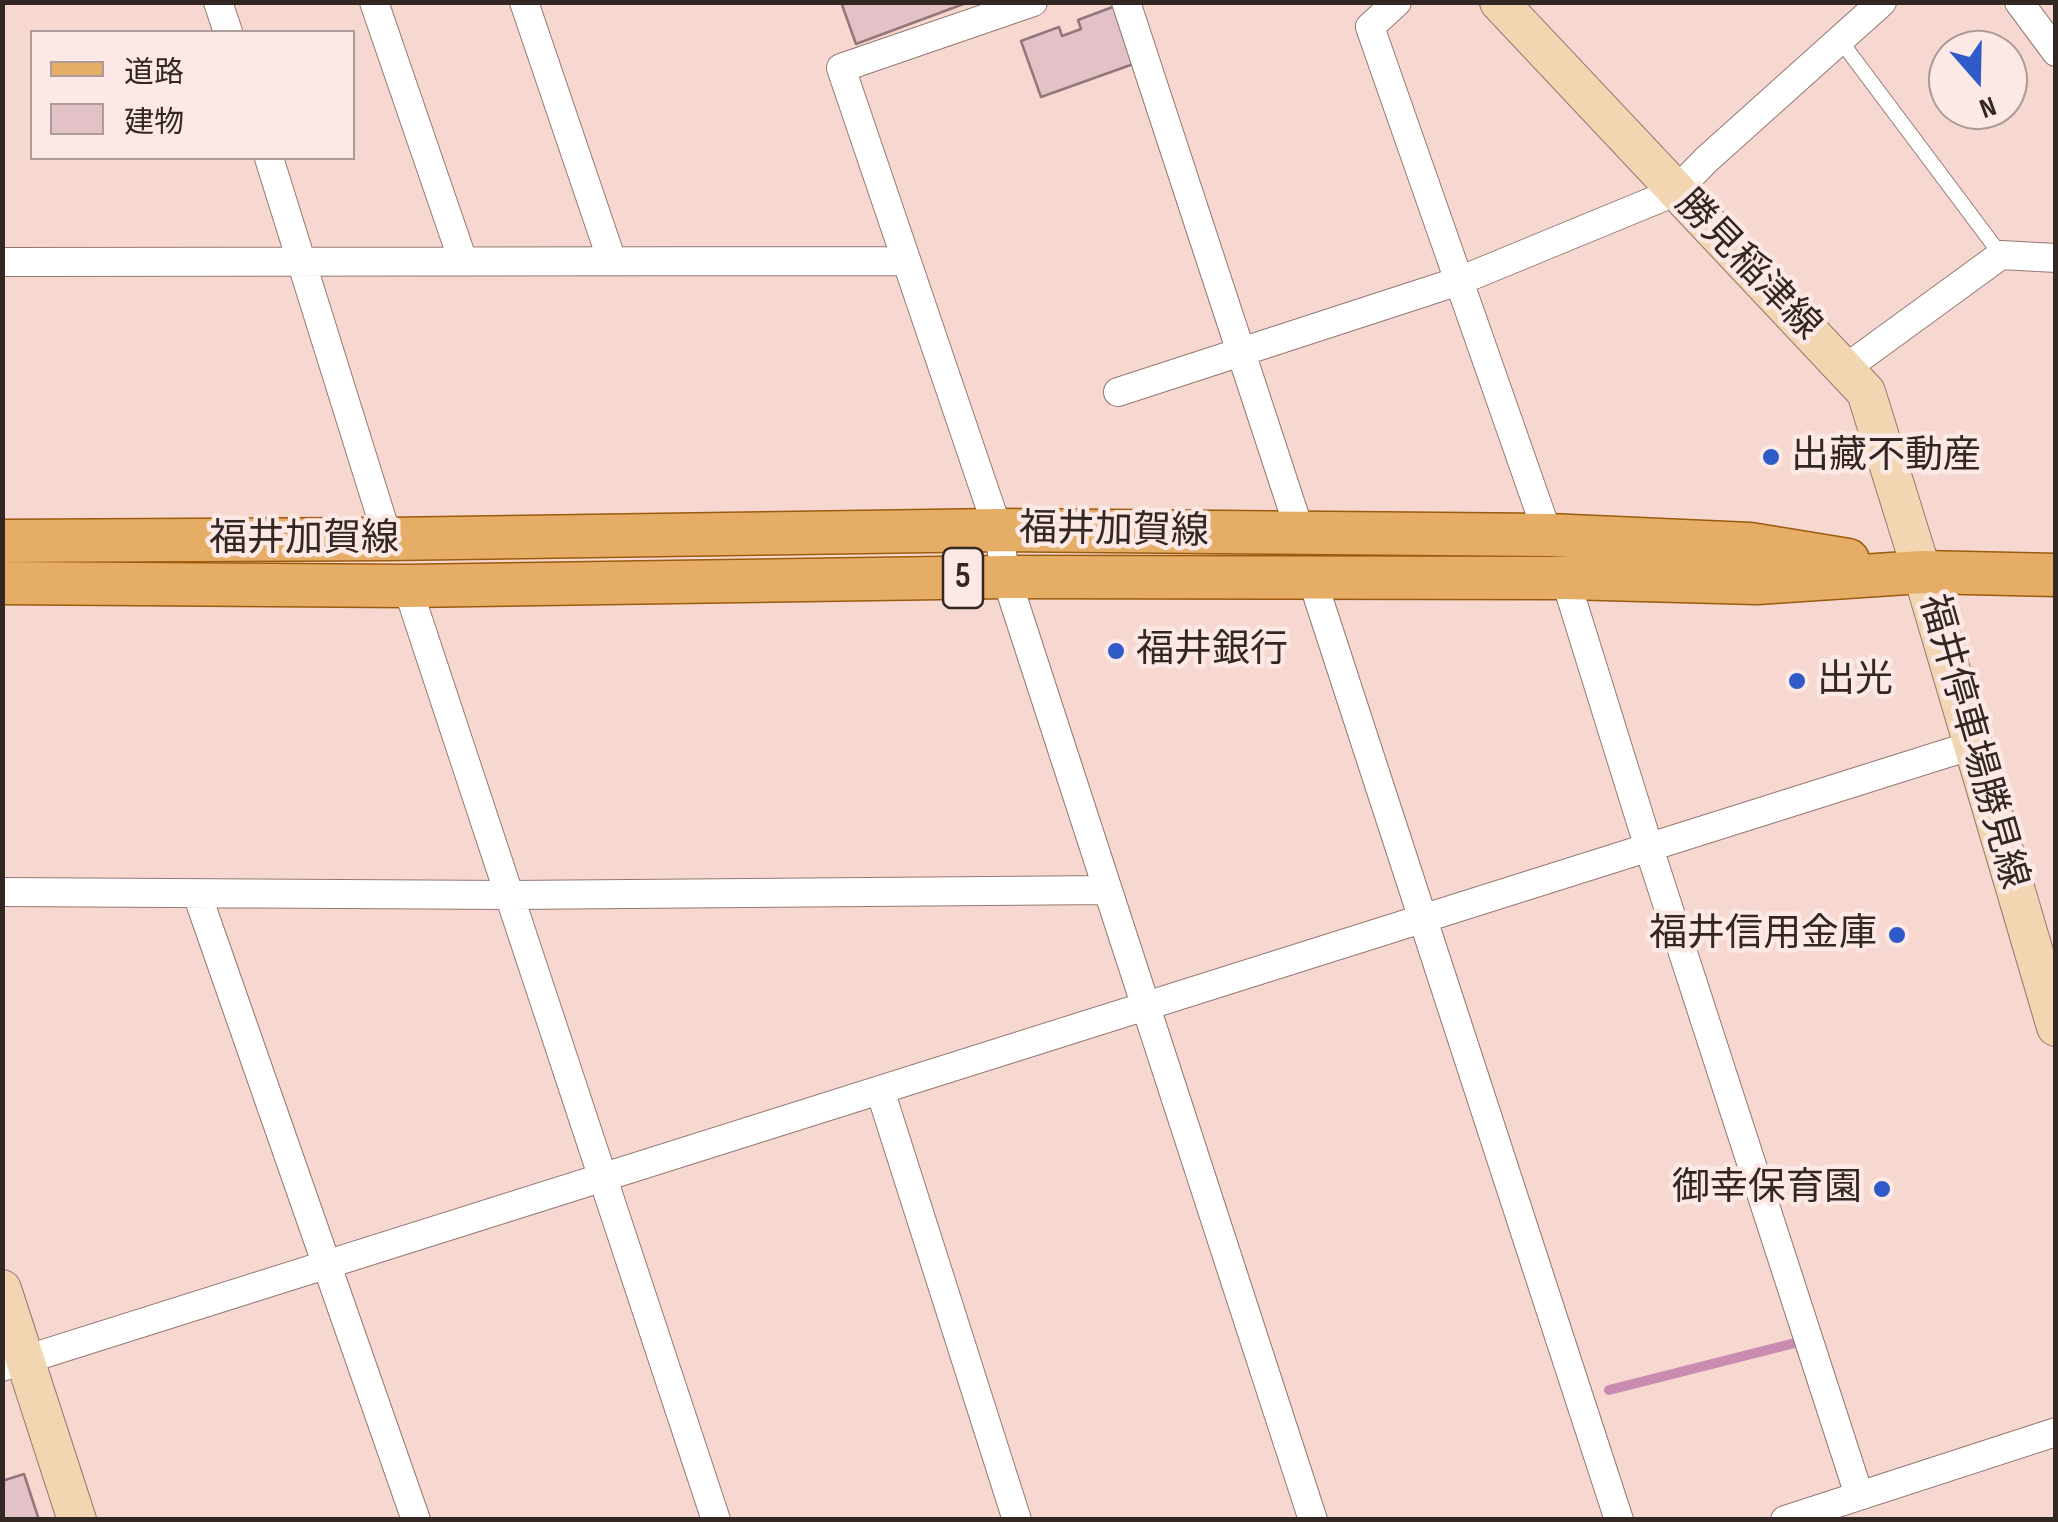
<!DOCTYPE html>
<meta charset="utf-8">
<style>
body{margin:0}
#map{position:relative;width:2058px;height:1522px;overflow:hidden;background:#f7d8d0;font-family:"Sofia Sans Condensed","Noto Sans JP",sans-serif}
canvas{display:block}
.frame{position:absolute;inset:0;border:5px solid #332724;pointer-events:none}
.legend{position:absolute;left:30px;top:30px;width:325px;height:130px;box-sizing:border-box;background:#fce8e4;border:2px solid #ac9b97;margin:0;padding:12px 18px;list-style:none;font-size:30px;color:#332724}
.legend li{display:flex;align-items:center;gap:20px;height:50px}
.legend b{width:50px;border:2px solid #ac9b97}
.north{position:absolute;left:1928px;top:30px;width:100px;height:100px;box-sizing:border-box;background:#fce8e4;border:2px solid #ac9b97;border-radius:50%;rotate:160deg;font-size:28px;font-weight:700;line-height:40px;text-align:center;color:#332724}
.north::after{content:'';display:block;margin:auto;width:35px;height:45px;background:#2f5ac9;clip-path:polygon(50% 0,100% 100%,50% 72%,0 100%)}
</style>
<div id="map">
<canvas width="2058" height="1522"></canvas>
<div class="frame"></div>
<ul class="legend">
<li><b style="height:12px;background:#e5ad66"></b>道路</li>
<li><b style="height:28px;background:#e2c2c7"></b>建物</li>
</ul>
<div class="north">N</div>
</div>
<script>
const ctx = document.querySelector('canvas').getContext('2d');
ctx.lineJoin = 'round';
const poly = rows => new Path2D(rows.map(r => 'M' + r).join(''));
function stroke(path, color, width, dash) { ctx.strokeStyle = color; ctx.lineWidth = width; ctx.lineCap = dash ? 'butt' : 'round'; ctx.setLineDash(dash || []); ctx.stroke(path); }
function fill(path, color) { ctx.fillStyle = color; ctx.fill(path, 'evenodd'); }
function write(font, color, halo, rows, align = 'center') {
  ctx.font = font + ' "Sofia Sans Condensed","Noto Sans JP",sans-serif'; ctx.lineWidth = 9; ctx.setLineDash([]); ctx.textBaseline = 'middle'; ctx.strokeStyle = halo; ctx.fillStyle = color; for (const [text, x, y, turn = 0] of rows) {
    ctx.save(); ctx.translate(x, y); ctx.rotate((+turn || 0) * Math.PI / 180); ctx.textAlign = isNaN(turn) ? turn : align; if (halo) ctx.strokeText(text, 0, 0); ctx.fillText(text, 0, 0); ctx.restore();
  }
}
stroke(poly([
 [1609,1390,1799,1342,1801,1350]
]), '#c98bb0', 10);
const building = poly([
 [841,2,969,2,856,44,841,2],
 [1118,5,1139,62,1041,97,1021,41,1059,27,1062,36,1081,29,1078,20,1118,5],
 [24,1474,39,1520,2,1520,2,1481,24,1474]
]);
fill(building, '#e2c2c7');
stroke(building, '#93767a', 2.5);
const service = poly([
 [1840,40,2001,255]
]);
const minor = poly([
 [218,2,228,32],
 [374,2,463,261],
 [524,2,612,261],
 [1033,2,841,68,998,530,1006,577,1313,1520],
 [1126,2,1301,535],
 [1397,2,1370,27,1548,535],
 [2019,2,2056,52],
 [269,158,388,539],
 [2,262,905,261],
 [1846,368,2001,255,2056,258],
 [1118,392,1459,281,1675,192,1706,160,1882,2],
 [1565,578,1649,848,1859,1495],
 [1312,579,1619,1520],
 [407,586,716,1520],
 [2,892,510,895,1107,890],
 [197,894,416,1520],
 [880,1090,1017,1520],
 [2,1367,1973,745],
 [1785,1520,2056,1432]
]);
const secondary = poly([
 [1499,2,1866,392,1922,572,2056,1027],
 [2,1289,77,1520]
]);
const primary = poly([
 [2,541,388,539,998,530,1548,535,1750,544,1848,560],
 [2,583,407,586,1006,577,1565,578,1757,583,1922,572,2056,575]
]);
stroke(service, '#947871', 16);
stroke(minor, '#947871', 30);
stroke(secondary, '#947871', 40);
stroke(primary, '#9c5b0d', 45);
stroke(service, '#fff', 14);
stroke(minor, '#fff', 28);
stroke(secondary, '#f2d6b2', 38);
stroke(primary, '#e5ad66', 42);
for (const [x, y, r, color] of [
 [1771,457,10,"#2f5ac9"],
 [1116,651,10,"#2f5ac9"],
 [1797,681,10,"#2f5ac9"],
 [1897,935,10,"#2f5ac9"],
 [1882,1189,10,"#2f5ac9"]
]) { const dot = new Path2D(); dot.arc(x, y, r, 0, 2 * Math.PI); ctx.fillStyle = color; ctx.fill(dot); stroke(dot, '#fce8e4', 4); }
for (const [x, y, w] of [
 [963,578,40]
]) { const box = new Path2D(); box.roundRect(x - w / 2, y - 30, w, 60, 8); ctx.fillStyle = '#fce8e4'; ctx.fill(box); stroke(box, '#332724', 2.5); }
write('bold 35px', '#332724', null, [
 ["5",963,578]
]);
write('38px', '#332724', '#fce8e4', [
 ["勝見稲津線",1747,266,46],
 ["福井加賀線",1114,532,1],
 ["福井加賀線",304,540],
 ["福井停車場勝見線",1972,742,74]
]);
write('38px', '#332724', '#fce8e4', [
 ["出藏不動産",1791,457],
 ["福井銀行",1136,651],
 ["出光",1817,681],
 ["福井信用金庫",1877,935,"right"],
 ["御幸保育園",1862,1189,"right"]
], 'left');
</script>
